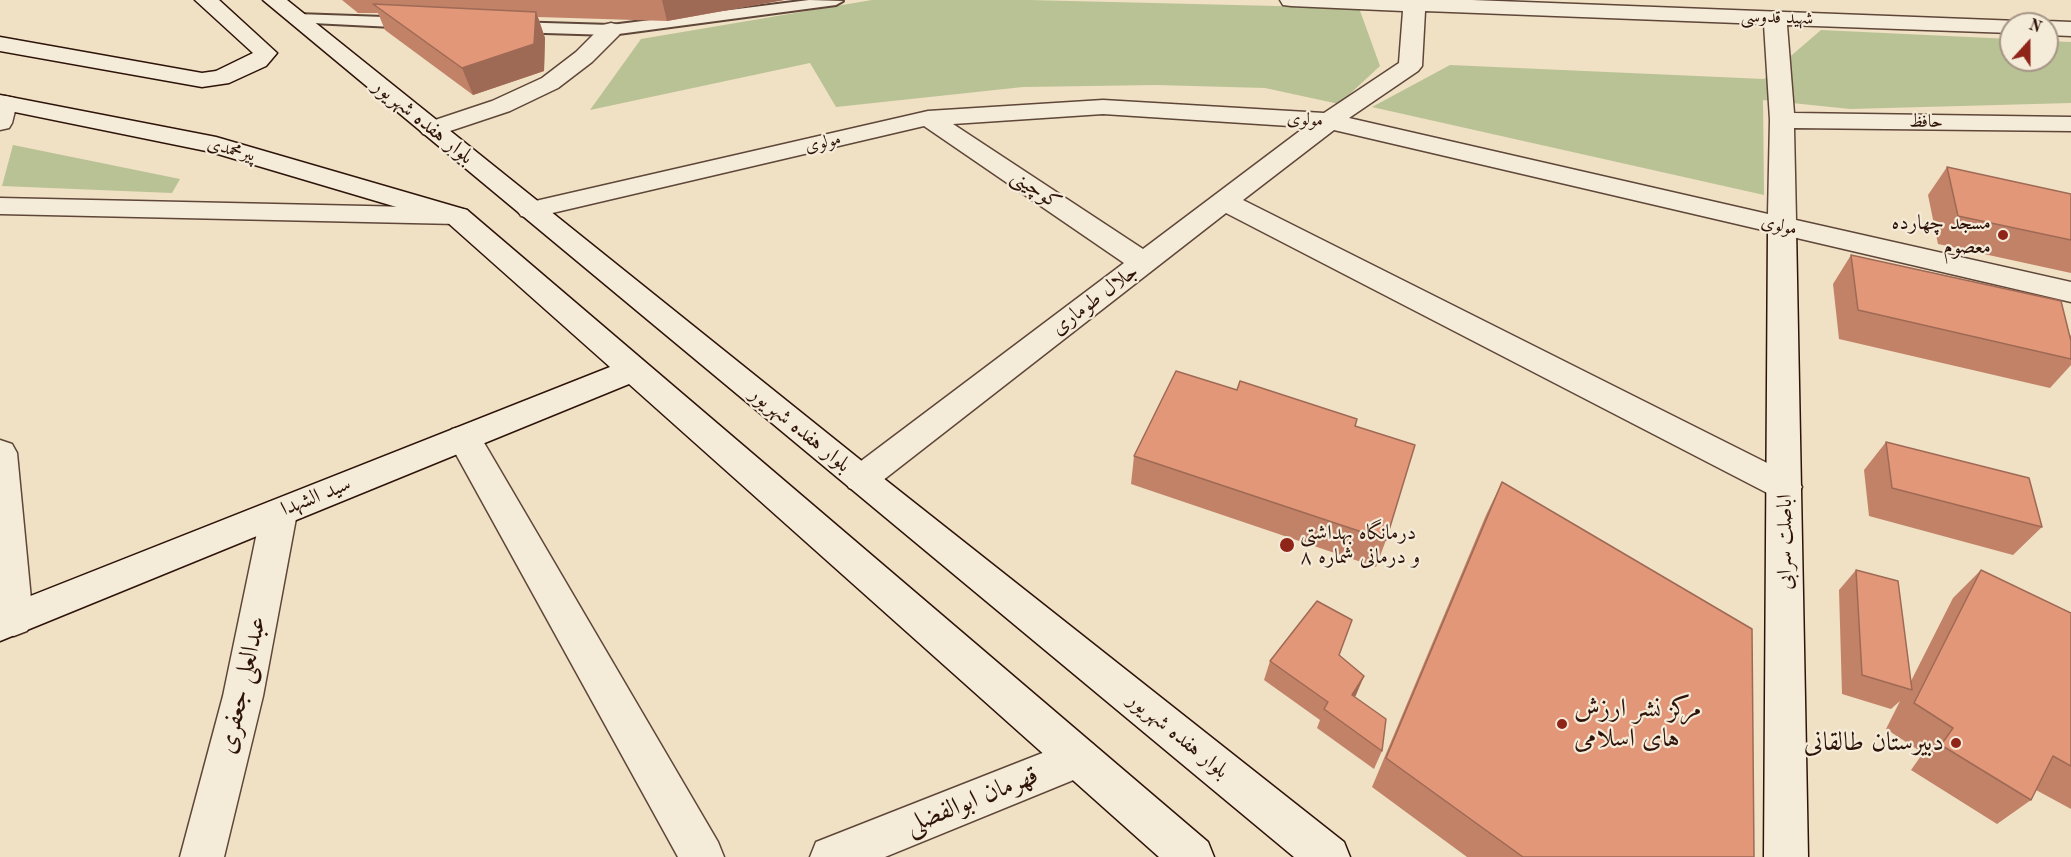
<!DOCTYPE html>
<meta charset="utf-8">
<style>
body{margin:0}
#map{position:relative;width:2071px;height:857px;overflow:hidden;background:#f0e0c4;font-family:"Old Standard TT",serif}
canvas{display:block}
.north{position:absolute;left:1999px;top:12px;width:60px;height:60px;box-sizing:border-box;background:#f5ebd9;border:2px solid #a59586;border-radius:50%;rotate:21deg;font-size:16px;font-weight:700;line-height:24px;text-align:center;color:#2d1309}
.north::after{content:'';display:block;margin:auto;width:21px;height:27px;background:#8f2418;clip-path:polygon(50% 0,100% 100%,50% 72%,0 100%)}
</style>
<div id="map">
<canvas width="2071" height="857"></canvas>
<div class="north">N</div>
</div>
<script>
const ctx = document.querySelector('canvas').getContext('2d');
ctx.lineJoin = 'round';
function fill(path, color) { ctx.fillStyle = color; ctx.fill(path, 'evenodd'); }
const poly = rows => new Path2D(rows.map(r => 'M' + r).join(''));
function stroke(path, color, width, dash) { ctx.strokeStyle = color; ctx.lineWidth = width; ctx.lineCap = dash ? 'butt' : 'round'; ctx.setLineDash(dash || []); ctx.stroke(path); }
function write(font, color, halo, rows, align = 'center') {
  ctx.font = font + ' "Old Standard TT",Amiri,serif'; ctx.lineWidth = 4.5; ctx.setLineDash([]); ctx.textBaseline = 'middle'; ctx.strokeStyle = halo; ctx.fillStyle = color; for (const [text, x, y, turn = 0] of rows) {
    ctx.save(); ctx.translate(x, y); ctx.rotate((+turn || 0) * Math.PI / 180); ctx.textAlign = isNaN(turn) ? turn : align; if (halo) ctx.strokeText(text, 0, 0); ctx.fillText(text, 0, 0); ctx.restore();
  }
}
fill(poly([
 [872,0,1029,0,1359,8,1380,66,1339,104,1265,88,1156,85,1023,87,836,107,810,63,590,110,641,39],
 [1821,30,2011,39,2011,60,2047,60,2047,41,2071,42,2071,103,1850,109,1763,100,1764,195,1372,107,1450,65,1764,79],
 [13,145,180,179,172,193,2,186]
]), '#b9c294');
const lane = poly([
 [809,0,843,1,836,5,611,35,512,32,504,27,512,22,611,25,809,0],
 [297,14,413,18,421,23,413,28,292,22,289,19,297,14]
]);
const street = poly([
 [1280,0,1472,0,2019,21,2021,24,2011,24,2011,33,1787,25,1794,113,2071,117,2071,131,1794,128,1796,220,2071,282,2071,302,1334,130,1243,200,1797,478,1802,487,1797,496,1785,500,1773,496,1226,213,873,488,861,492,849,488,844,479,849,470,1124,263,924,126,531,218,521,216,517,210,521,204,531,202,928,111,1103,100,1324,113,1399,63,1403,11,1291,6,1283,5,1280,0],
 [1425,11,1764,24,1770,120,1768,214,1349,118,1418,71,1422,66,1425,11],
 [1103,114,1305,127,1143,249,953,124,1103,114],
 [2047,21,2071,22,2071,36,2047,35,2047,24,2039,24,2047,21],
 [611,23,619,25,622,30,619,35,592,62,558,88,510,111,432,137,423,134,419,129,423,124,492,101,542,78,576,52,603,25,611,23],
 [5,96,14,98,17,103,12,123,9,128,0,130,0,97,5,96],
 [0,198,457,208,467,210,471,216,467,222,457,224,0,214,0,198],
 [464,426,476,429,718,842,724,857,678,857,447,438,452,429,464,426],
 [0,440,12,444,17,453,33,620,27,631,14,636,0,630,0,440],
 [279,499,291,503,297,513,263,696,224,857,180,857,223,696,261,513,267,503,279,499],
 [1078,739,1093,744,1099,758,1093,772,885,857,810,857,816,842,1078,739]
]);
const secondary = poly([
 [195,0,219,0,277,53,266,66,229,83,202,87,0,51,0,37,202,73,216,71,253,53,195,0],
 [263,0,287,0,873,470,1344,842,1350,857,1294,857,263,0],
 [0,95,216,137,467,210,1208,842,1214,857,1159,857,629,384,0,641,0,608,610,367,447,222,211,152,0,109,0,95],
 [1782,219,1792,221,1796,227,1808,857,1764,857,1768,227,1772,221,1782,219]
]);
stroke(lane, '#5e4638', 4);
stroke(street, '#5e4638', 3);
stroke(secondary, '#2d1309', 3);
fill(lane, '#f5ebd9');
fill(street, '#f5ebd9');
fill(secondary, '#f5ebd9');
fill(poly([
 [342,0,784,0,667,21,538,17,545,38,544,71,473,95,385,30,378,13,358,13],
 [1947,167,2071,194,2071,273,1938,244,1928,195],
 [1851,255,2070,336,2071,335,2071,365,2050,388,1839,339,1833,284],
 [1355,426,1386,540,1376,567,1131,484,1134,456],
 [1886,442,2042,527,2013,555,1869,516,1864,470],
 [1502,482,1754,857,1467,857,1372,787,1486,515],
 [1856,570,1911,681,1953,598,1981,570,2071,613,2071,809,2036,790,2031,800,1997,824,1911,770,1923,753,1886,729,1900,701,1891,709,1842,694,1839,590],
 [1339,656,1364,676,1355,697,1382,751,1374,769,1317,728,1320,720,1264,680,1270,661]
]), '#c28268');
fill(poly([
 [662,0,784,0,667,21],
 [536,12,545,38,544,71,473,95,462,68],
 [1364,676,1356,695,1344,714,1352,695]
]), '#9e6a55');
const building = poly([
 [373,4,536,12,534,44,462,68,373,4],
 [1947,167,2071,194,2071,240,1958,216,1947,167],
 [1851,255,2061,301,2071,341,2071,359,1858,310,1851,255],
 [1176,371,1237,390,1240,381,1357,419,1355,426,1415,445,1386,540,1134,456,1176,371],
 [1886,442,2029,478,2042,527,1892,488,1886,442],
 [1502,482,1752,629,1754,857,1523,857,1386,758,1502,482],
 [1856,570,1898,581,1912,690,1862,675,1856,570],
 [1981,570,2071,613,2071,766,2053,756,2031,800,1941,745,1953,728,1914,703,1981,570],
 [1317,601,1352,620,1339,655,1364,676,1352,695,1386,719,1382,751,1324,709,1328,702,1270,661,1317,601]
]);
fill(building, '#e29779');
stroke(building, '#9e6a55', 1.5);
for (const [x, y, r, color] of [
 [2003,235,6,"#8f2418"],
 [1287,545,8,"#8f2418"],
 [1562,724,6,"#8f2418"],
 [1956,743,6,"#8f2418"]
]) { const dot = new Path2D(); dot.arc(x, y, r, 0, 2 * Math.PI); ctx.fillStyle = color; ctx.fill(dot); stroke(dot, '#f5ebd9', 2); }
write('18px', '#2d1309', '#f5ebd9', [
 ["شهید قدوسی",1777,18,2],
 ["مولوی",1305,120,4],
 ["حافظ",1926,122,1],
 ["مولوی",823,143,-13],
 ["پیرمحمدی",231,150,15],
 ["مولوی",1779,226,13]
]);
write('21px', '#2d1309', '#f5ebd9', [
 ["بلوار هفده شهریور",423,122,39],
 ["کوچینی",1036,190,34],
 ["جلال طوماری",1095,300,-37],
 ["بلوار هفده شهریور",800,430,39],
 ["سید الشهدا",316,497,-22],
 ["اباصلت سرابی",1785,542,-90],
 ["بلوار هفده شهریور",1178,736,39]
]);
write('21px', '#2d1309', '#f5ebd9', [
 ["مسجد چهارده",1991,223],
 ["معصوم",1991,247],
 ["درمانگاه بهداشتی",1300,533,"left"],
 ["و درمانی شماره ۸",1300,557,"left"]
], 'right');
write('26px', '#2d1309', '#f5ebd9', [
 ["عبدالعلی جعفری",243,685,-77],
 ["قهرمان ابوالفضلی",972,801,-22]
]);
write('26px', '#2d1309', '#f5ebd9', [
 ["مرکز نشر ارزش",1574,709],
 ["های اسلامی",1574,739],
 ["دبیرستان طالقانی",1944,743,"right"]
], 'left');
</script>
